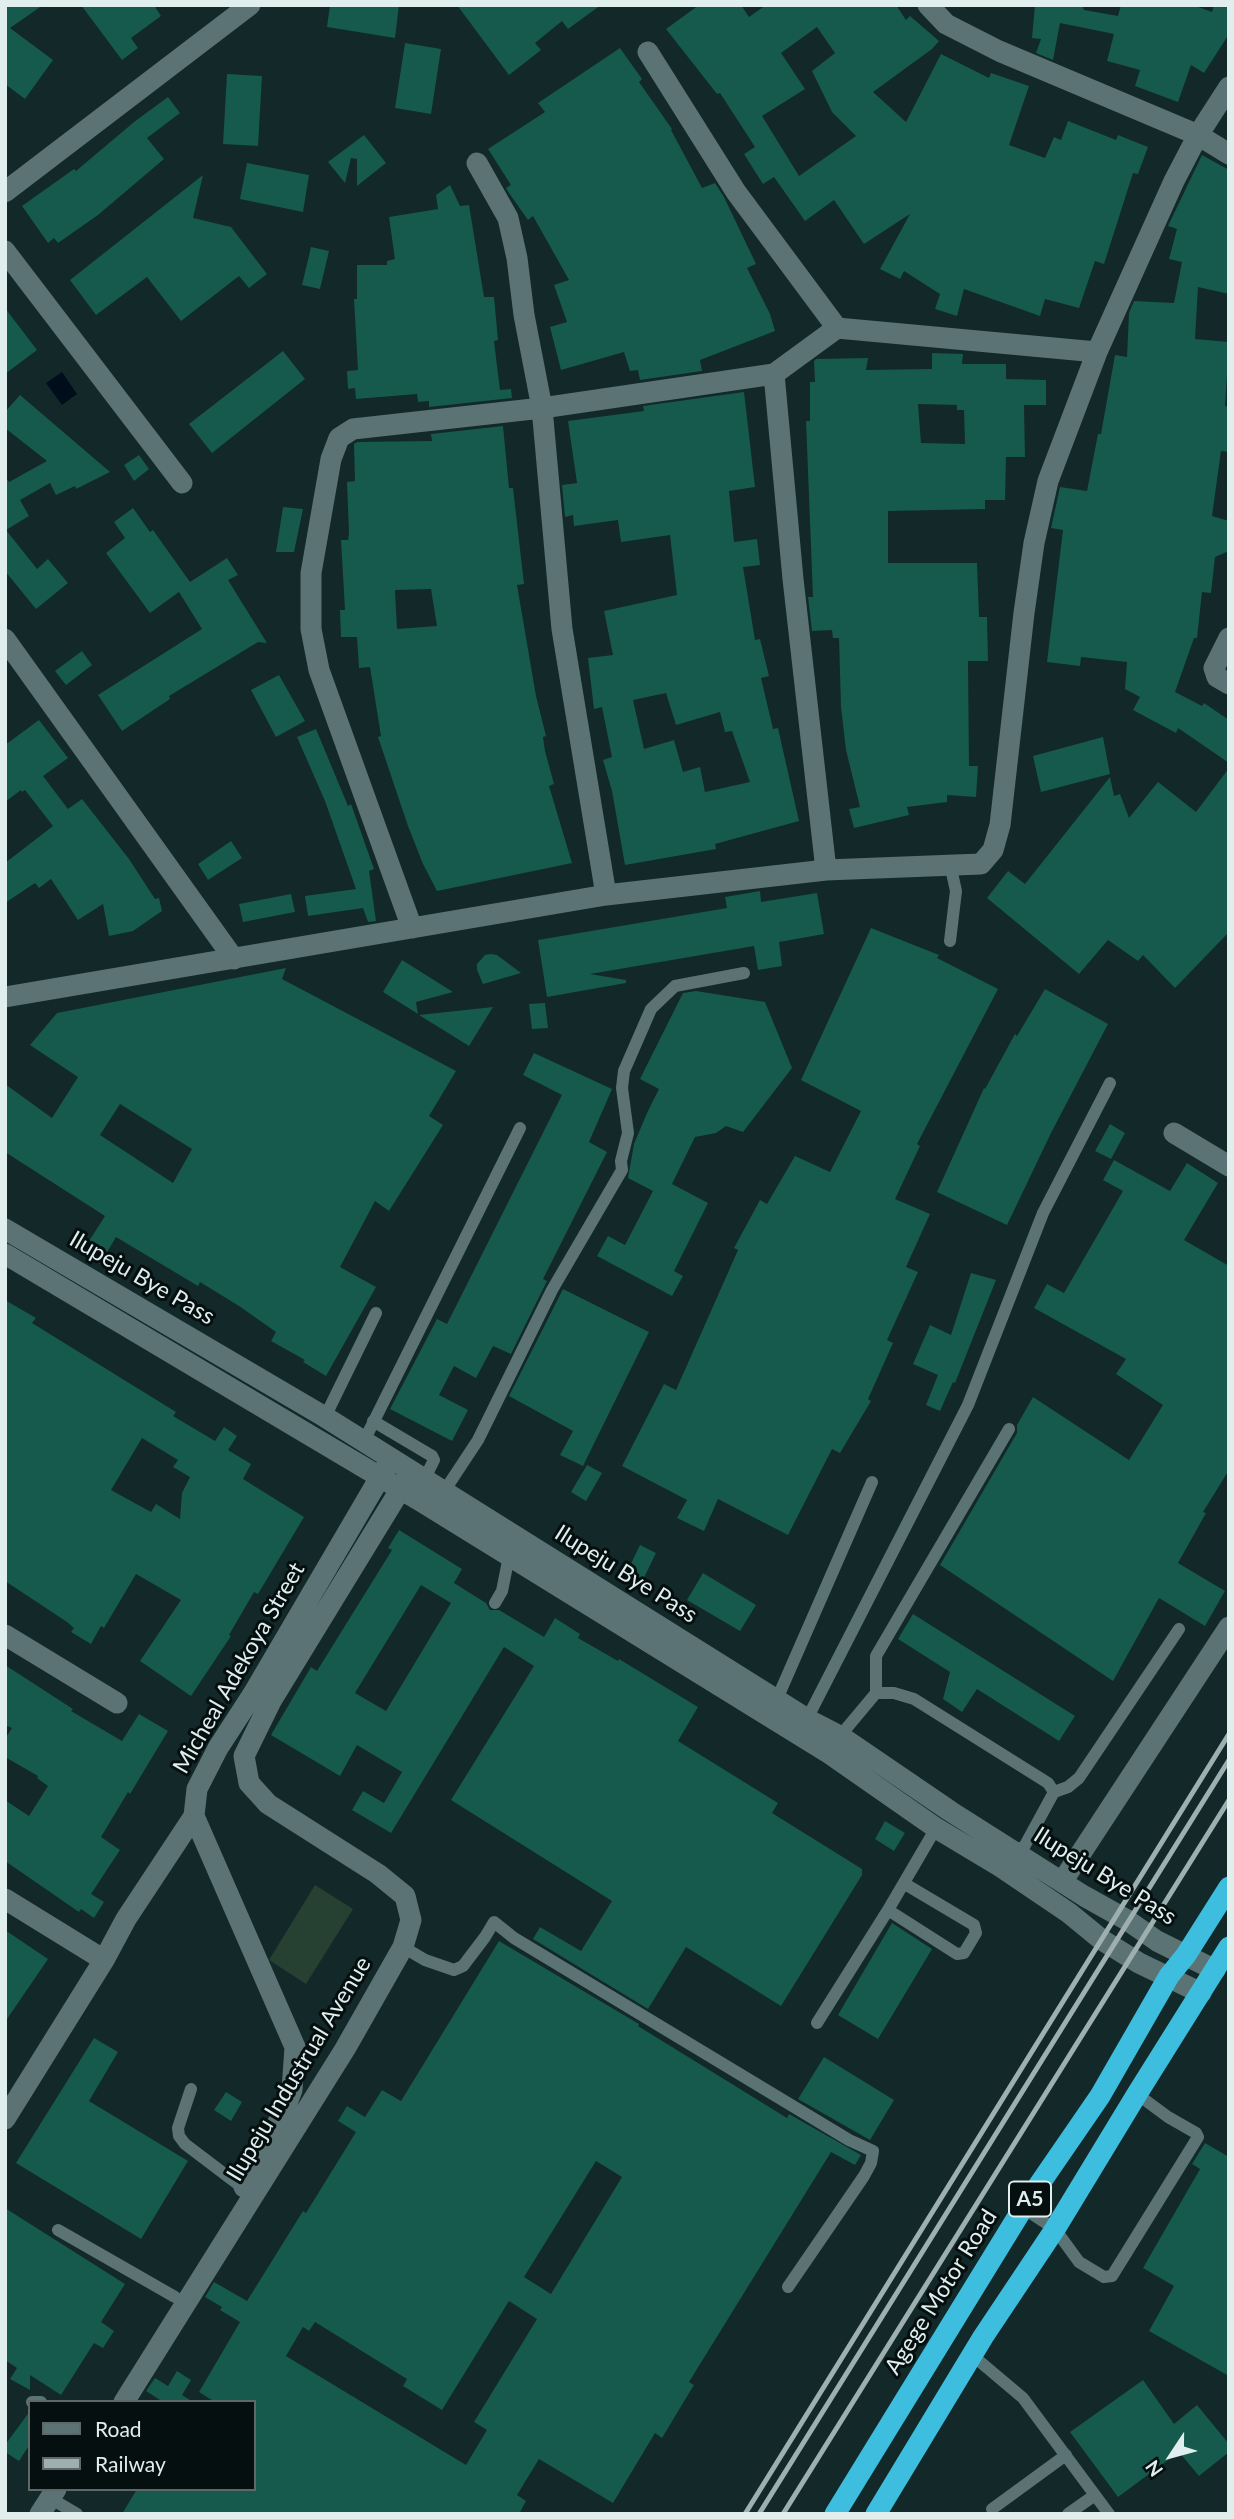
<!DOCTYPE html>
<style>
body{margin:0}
#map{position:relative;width:1234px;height:2519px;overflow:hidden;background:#122829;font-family:Lato,sans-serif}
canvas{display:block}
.frame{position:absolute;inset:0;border:7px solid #e0eeee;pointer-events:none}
.legend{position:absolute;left:28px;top:2400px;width:228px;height:91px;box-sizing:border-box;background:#060f0f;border:2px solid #5d6868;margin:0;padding:9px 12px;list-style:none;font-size:21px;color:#e0eeee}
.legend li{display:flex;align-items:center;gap:14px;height:35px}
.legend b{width:35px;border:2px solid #5d6868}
.north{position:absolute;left:1136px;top:2421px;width:70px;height:70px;-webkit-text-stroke:5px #060f0f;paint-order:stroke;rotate:234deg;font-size:19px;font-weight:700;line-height:28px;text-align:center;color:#e0eeee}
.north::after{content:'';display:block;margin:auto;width:24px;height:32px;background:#e0eeee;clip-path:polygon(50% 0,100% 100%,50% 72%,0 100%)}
</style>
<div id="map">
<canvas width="1234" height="2519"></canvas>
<div class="frame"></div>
<ul class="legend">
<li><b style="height:9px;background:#5b7374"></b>Road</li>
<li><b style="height:9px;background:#9eafaf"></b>Railway</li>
</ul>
<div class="north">N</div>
</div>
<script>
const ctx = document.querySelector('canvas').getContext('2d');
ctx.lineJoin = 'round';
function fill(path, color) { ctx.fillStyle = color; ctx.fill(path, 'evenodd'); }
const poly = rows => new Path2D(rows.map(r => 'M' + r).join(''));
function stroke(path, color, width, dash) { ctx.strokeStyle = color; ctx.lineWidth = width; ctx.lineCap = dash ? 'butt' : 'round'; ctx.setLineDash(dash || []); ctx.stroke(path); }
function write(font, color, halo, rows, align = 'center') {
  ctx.font = font + ' Lato,sans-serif'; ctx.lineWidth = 6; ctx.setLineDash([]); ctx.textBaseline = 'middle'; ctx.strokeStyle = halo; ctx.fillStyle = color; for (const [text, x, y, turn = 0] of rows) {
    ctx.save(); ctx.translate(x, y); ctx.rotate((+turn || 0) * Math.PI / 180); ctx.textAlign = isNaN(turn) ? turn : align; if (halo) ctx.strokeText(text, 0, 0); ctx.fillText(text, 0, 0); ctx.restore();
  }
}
fill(poly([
 [315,1885,353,1909,306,1984,269,1960]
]), '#264031');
fill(poly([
 [62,372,77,394,62,405,46,383]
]), '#000e1b');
fill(poly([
 [5,5,43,5,10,28,53,60,25,99,5,84],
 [81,5,154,5,161,16,131,38,138,48,122,60],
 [330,5,399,5,395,38,327,27],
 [457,5,601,5,568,29,562,21,535,43,541,50,509,75],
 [699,5,741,5,749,17,766,5,896,5,906,20,910,16,939,41,932,49,873,92,906,122,941,54,989,78,991,73,1029,86,1009,145,1045,158,1054,137,1061,140,1068,121,1116,140,1118,135,1148,147,1138,174,1133,173,1104,264,1095,261,1079,308,1045,299,1040,316,964,289,957,316,935,309,940,294,904,271,900,279,880,269,910,214,864,244,834,200,805,221,774,177,763,184,744,154,755,147,720,93,717,94,666,29],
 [817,27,835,53,812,71,832,112,856,136,799,176,762,116,805,89,781,53],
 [1035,5,1082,5,1084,10,1118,16,1121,5,1193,5,1212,12,1214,5,1229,5,1229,34,1204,73,1191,65,1178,102,1135,86,1140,70,1107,61,1114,34,1060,23,1053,60,1036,53,1041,39,1032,38],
 [405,43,441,49,431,114,395,108],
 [620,48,642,79,639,82,672,129,671,130,702,188,715,183,724,197,756,264,747,268,770,314,775,331,700,360,702,371,640,380,638,370,630,371,624,352,561,370,550,327,567,322,554,285,569,280,533,216,528,220,509,193,506,188,511,185,488,149,545,112,538,103],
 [227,74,262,76,258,146,223,144],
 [168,97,180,113,147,138,164,159,98,215,58,243,54,238,48,243,22,206,74,169,76,171,134,122],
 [364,135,386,163,357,186,357,159,351,158,345,183,328,162],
 [1202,155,1229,170,1229,294,1198,287,1195,339,1229,342,1225,406,1229,407,1229,452,1221,451,1212,516,1229,521,1229,551,1215,557,1211,593,1202,592,1197,638,1194,638,1175,692,1202,706,1204,703,1229,720,1229,763,1178,728,1176,733,1133,710,1140,697,1125,689,1127,662,1081,657,1080,666,1047,662,1063,530,1051,528,1060,487,1087,491,1098,434,1101,434,1115,355,1127,357,1129,313,1134,301,1174,303,1182,262,1169,259,1177,229,1168,226],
 [247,163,309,175,303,212,240,199],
 [203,175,193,218,231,227,267,274,249,288,239,276,181,321,147,277,96,315,70,280],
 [450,185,460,206,469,205,484,297,494,297,498,340,494,341,500,390,511,389,512,398,429,407,429,401,418,402,417,394,356,399,355,388,348,389,347,371,358,370,354,299,357,299,357,265,387,265,387,261,395,259,389,217,438,209,436,195],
 [311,247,329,251,320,289,302,285],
 [5,308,37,350,5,374],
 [283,351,305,379,212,453,189,424],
 [932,353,963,354,962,364,1006,364,1006,379,1046,380,1046,405,1024,405,1025,457,1006,457,1005,500,985,500,985,509,888,511,888,563,977,563,979,617,987,617,988,661,968,661,969,766,978,766,976,797,947,795,947,802,907,807,909,815,854,828,849,809,860,807,846,750,841,707,839,638,833,638,832,630,812,631,808,597,813,597,806,421,810,421,810,382,815,382,814,361,816,359,868,358,866,370,932,369],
 [918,404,957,405,957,410,964,410,965,444,921,443],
 [744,392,755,487,729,491,734,542,757,539,760,565,743,567,755,640,760,639,769,676,761,678,773,729,778,728,799,821,715,844,716,849,625,865,612,791,603,760,612,757,602,707,594,709,588,658,613,655,604,611,677,595,670,535,621,542,618,520,574,526,573,515,565,517,562,485,577,483,568,421,644,411,643,406],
 [666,693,676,725,720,712,725,732,732,731,750,782,705,792,700,767,683,772,674,740,644,749,633,700],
 [20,395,110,472,76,489,75,486,56,495,50,483,20,500,29,516,6,530,37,569,48,559,68,583,36,609,5,571,5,476,9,482,47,461,5,428,5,412],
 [503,426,509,488,513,488,524,584,517,585,536,696,546,736,543,737,545,751,554,784,549,786,572,863,437,891,423,864,408,826,378,737,381,736,370,667,359,668,357,637,341,637,340,610,345,610,341,540,348,540,349,533,347,482,355,481,354,444,357,442,432,441,431,434],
 [431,589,437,626,397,629,395,590],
 [139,455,149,469,134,481,124,465],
 [283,507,303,509,294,552,276,552],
 [133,508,150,532,153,530,190,582,227,558,238,575,228,580,267,643,258,642,169,696,170,699,122,731,98,695,202,629,179,592,150,613,106,553,125,538,114,522],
 [82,651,92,665,66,685,55,671],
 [279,675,305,721,276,737,251,690],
 [39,720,68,758,43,776,68,809,82,799,129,859,155,899,159,898,162,911,133,931,109,936,103,904,78,920,51,879,39,888,35,883,5,903,5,863,53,826,25,790,22,792,21,790,5,802,5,745],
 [316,729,348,806,351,804,374,869,369,871,376,921,368,922,363,908,308,916,305,896,356,889,325,801,297,737],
 [1103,737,1110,774,1041,792,1033,756],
 [1229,768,1229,932,1175,988,1143,955,1138,961,1108,940,1079,974,987,898,1008,871,1025,884,1110,777,1114,796,1120,794,1129,818,1158,782,1196,812],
 [231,841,242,858,208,880,198,864],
 [760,891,761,902,817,893,824,934,779,942,782,966,758,970,754,946,590,974,626,980,626,983,547,997,538,940,727,908,725,897],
 [291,894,295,912,243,922,239,904],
 [871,928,939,955,937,958,998,989,917,1144,920,1146,895,1199,930,1214,906,1267,918,1272,887,1340,893,1343,868,1399,871,1401,840,1453,832,1449,788,1535,718,1499,704,1531,677,1518,687,1500,622,1466,664,1384,676,1390,738,1250,734,1248,760,1200,767,1204,795,1156,830,1172,861,1111,801,1080],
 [491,954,497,955,521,973,483,984,477,970,477,964,485,955],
 [402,960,453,992,416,1002,418,1014,383,992],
 [286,968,282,979,456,1071,429,1116,443,1125,389,1211,375,1201,340,1267,376,1287,326,1376,303,1362,305,1360,271,1341,276,1332,239,1306,200,1282,198,1286,116,1237,100,1264,82,1252,105,1216,5,1152,5,1084,52,1118,78,1077,30,1045,57,1013],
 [120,1104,192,1149,173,1183,100,1135],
 [1045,989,1108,1024,1051,1133,1007,1225,937,1192,984,1088,985,1089,1015,1034,1017,1036],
 [696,991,765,1002,792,1068,743,1132,726,1126,716,1133,695,1137,672,1184,708,1203,674,1271,683,1276,672,1296,597,1256,608,1236,625,1245,653,1191,628,1178,634,1144,647,1113,659,1089,640,1079,683,993],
 [545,1003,548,1028,532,1029,529,1004],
 [493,1007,469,1046,419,1015],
 [534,1053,612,1089,589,1142,607,1152,543,1279,547,1281,511,1354,493,1346,476,1378,454,1366,439,1395,468,1410,452,1441,390,1409,437,1319,447,1324,562,1095,523,1075],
 [1110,1124,1125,1133,1111,1159,1095,1151],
 [1114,1160,1170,1191,1187,1163,1218,1183,1184,1240,1229,1266,1229,1470,1203,1512,1206,1513,1178,1563,1225,1591,1205,1626,1159,1598,1113,1681,940,1565,1017,1433,1017,1425,1033,1397,1129,1460,1163,1405,1116,1374,1126,1359,1034,1308,1047,1284,1064,1293,1123,1191,1103,1180],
 [971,1273,996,1280,955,1383,953,1382,940,1411,926,1405,938,1375,913,1364,930,1325,951,1335],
 [563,1289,649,1332,583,1466,560,1455,573,1431,509,1396],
 [5,1300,36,1318,32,1323,176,1412,173,1416,215,1441,224,1427,237,1436,228,1450,251,1464,243,1479,304,1517,258,1594,254,1592,229,1635,231,1636,191,1696,140,1661,181,1600,136,1574,104,1628,101,1626,91,1644,71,1632,74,1628,67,1622,5,1581],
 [142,1438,178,1460,173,1467,190,1477,182,1493,180,1519,156,1504,151,1512,111,1490],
 [587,1465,602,1473,586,1501,571,1492],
 [399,1530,462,1569,454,1583,486,1603,490,1610,499,1610,544,1637,555,1618,580,1634,578,1638,618,1661,619,1659,698,1707,678,1741,778,1803,772,1813,862,1869,862,1875,781,2006,686,1947,648,2009,533,1939,540,1927,581,1951,612,1901,451,1800,534,1666,504,1647,391,1833,352,1810,363,1791,384,1803,402,1772,357,1745,340,1776,271,1735,311,1667,317,1671,392,1550,388,1548],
 [421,1585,451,1603,386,1711,355,1693],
 [640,1545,656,1553,639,1588,623,1580],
 [703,1573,756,1605,740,1631,687,1600],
 [913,1614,1075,1716,1059,1741,977,1689,962,1712,943,1699,950,1672,898,1639],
 [5,1665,73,1709,71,1711,122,1741,139,1714,168,1731,130,1794,128,1792,101,1837,120,1850,91,1894,104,1902,94,1918,81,1909,79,1912,5,1861,5,1800,29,1816,48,1786,37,1778,38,1776,5,1757,5,1739,12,1728,5,1725],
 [885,1821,905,1833,894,1851,875,1839],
 [892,1923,932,1949,878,2039,838,2015],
 [5,1930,48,1959,5,2022],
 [499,1941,639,2024,638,2026,787,2118,789,2114,861,2155,855,2165,831,2152,689,2382,694,2385,683,2403,662,2438,655,2433,613,2503,539,2459,517,2495,526,2501,519,2514,122,2514,137,2489,254,2489,254,2402,215,2402,199,2392,240,2322,220,2310,222,2307,205,2297,214,2282,247,2301,303,2211,306,2213,356,2132,338,2121,347,2106,365,2117,382,2090,401,2101],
 [596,2161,622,2177,551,2294,524,2277],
 [509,2301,537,2319,474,2422,487,2430,466,2465,286,2356,303,2327,309,2331,315,2322,407,2379,403,2386,442,2410],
 [94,2038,118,2052,89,2101,188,2161,141,2239,16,2163],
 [824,2057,894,2100,870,2140,798,2099],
 [226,2092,242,2102,231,2121,214,2110],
 [1205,2143,1229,2157,1229,2376,1149,2331,1174,2286,1143,2268,1200,2169,1192,2164],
 [5,2208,125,2284,101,2322,114,2331,103,2348,94,2343,61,2395,30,2375,30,2390,10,2379,17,2368,5,2360],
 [177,2371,191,2380,182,2395,193,2402,159,2402,160,2400,146,2391,155,2378,168,2386],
 [1143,2380,1174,2424,1197,2405,1229,2444,1229,2452,1199,2476,1179,2452,1118,2497,1070,2432],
 [30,2411,30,2444,19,2461,5,2452,5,2445]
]), '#16594d');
stroke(poly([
 [950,864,956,891,950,941],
 [325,1417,376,1313],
 [373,1421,432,1456,434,1460,425,1478,419,1475],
 [359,1438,365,1439,369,1431,520,1128],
 [443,1493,478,1440,552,1290,622,1170,621,1161,628,1133,622,1088,624,1071,651,1009,675,986,744,973],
 [495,1603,502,1591,509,1556],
 [876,1693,876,1656,1009,1429],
 [777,1699,872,1482],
 [807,1719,968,1405,1043,1213,1110,1083],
 [840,1736,876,1693,894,1693,914,1699,1048,1783,1054,1792,1024,1847,1012,1850],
 [1054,1792,1068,1787,1079,1778,1179,1629],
 [905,1884,974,1925,976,1933,964,1953,957,1954,888,1910,936,1828],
 [403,1947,425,1960,454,1970,463,1966,485,1937,494,1922,514,1938,849,2140,873,2151,871,2163,864,2176,788,2287],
 [817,2023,888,1910],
 [191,2089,178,2128,179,2136,185,2144,243,2188],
 [1023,2208,1055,2229,1079,2262,1104,2277,1112,2276,1198,2137,1196,2133,1168,2117,1137,2094],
 [58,2230,175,2297],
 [972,2355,1023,2398,1109,2514],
 [32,2402,41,2402],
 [60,2504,77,2514],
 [992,2509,1066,2455],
 [1068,2514,1095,2495]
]), '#5b7374', 12);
stroke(poly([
 [928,5,946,24,999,51,1198,135,1229,154],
 [648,52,736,192,837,328],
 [477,163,508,218,517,258,524,315,542,408,562,629,606,895],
 [5,251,182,483],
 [774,374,793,579,826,870],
 [1229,638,1214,668,1217,677,1229,684],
 [5,639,234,959],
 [412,928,319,670,311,629,311,573,331,459,339,438,353,429,542,408,774,374,837,328,1097,352],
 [5,997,606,895,826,870,981,864,993,850,1000,825,1024,613,1034,543,1048,481,1097,352,1174,181,1198,135,1229,87],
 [1174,1133,1229,1166],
 [5,1229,325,1417,807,1719,840,1736,950,1811,1084,1896,1127,1920,1157,1941,1215,1970],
 [5,1254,422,1502,827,1752,936,1828,1001,1867,1069,1913,1102,1940,1139,1963,1201,1993],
 [5,1635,117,1703],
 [194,1816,295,2047,292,2090,284,2111,244,2187],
 [1062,1882,1229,1627],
 [5,1899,104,1960],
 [5,2119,104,1960,126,1919,194,1816,197,1789,218,1748,253,1694,386,1467],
 [124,2402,345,2049,403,1947,411,1920,405,1896,378,1874,268,1804,249,1783,244,1756,271,1701,408,1477],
 [40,2514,56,2489]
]), '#5b7374', 21);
stroke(poly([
 [5,192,250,5]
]), '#5b7374', 21);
stroke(poly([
 [835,2514,1023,2208,1100,2096,1169,1976,1186,1955,1229,1887],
 [876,2514,983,2337,1055,2229,1137,2094,1229,1947]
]), '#3ebedf', 21);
stroke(poly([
 [745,2514,1229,1734],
 [759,2514,1229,1760],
 [783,2514,1229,1800]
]), '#9eafaf', 5);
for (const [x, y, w] of [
 [1030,2199,42]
]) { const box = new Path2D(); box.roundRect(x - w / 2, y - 17.5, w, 35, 5); ctx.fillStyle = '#060f0f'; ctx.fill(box); stroke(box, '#e0eeee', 2); }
write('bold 21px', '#e0eeee', null, [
 ["A5",1030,2199]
]);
write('23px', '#e0eeee', '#060f0f', [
 ["Ilupeju Bye Pass",142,1278,30],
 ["Ilupeju Bye Pass",626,1574,32],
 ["Micheal Adekoya Street",239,1668,-60],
 ["Ilupeju Bye Pass",1105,1876,32],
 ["Ilupeju Industrual Avenue",299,2069,-59],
 ["Agege Motor Road",941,2292,-58]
]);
</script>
